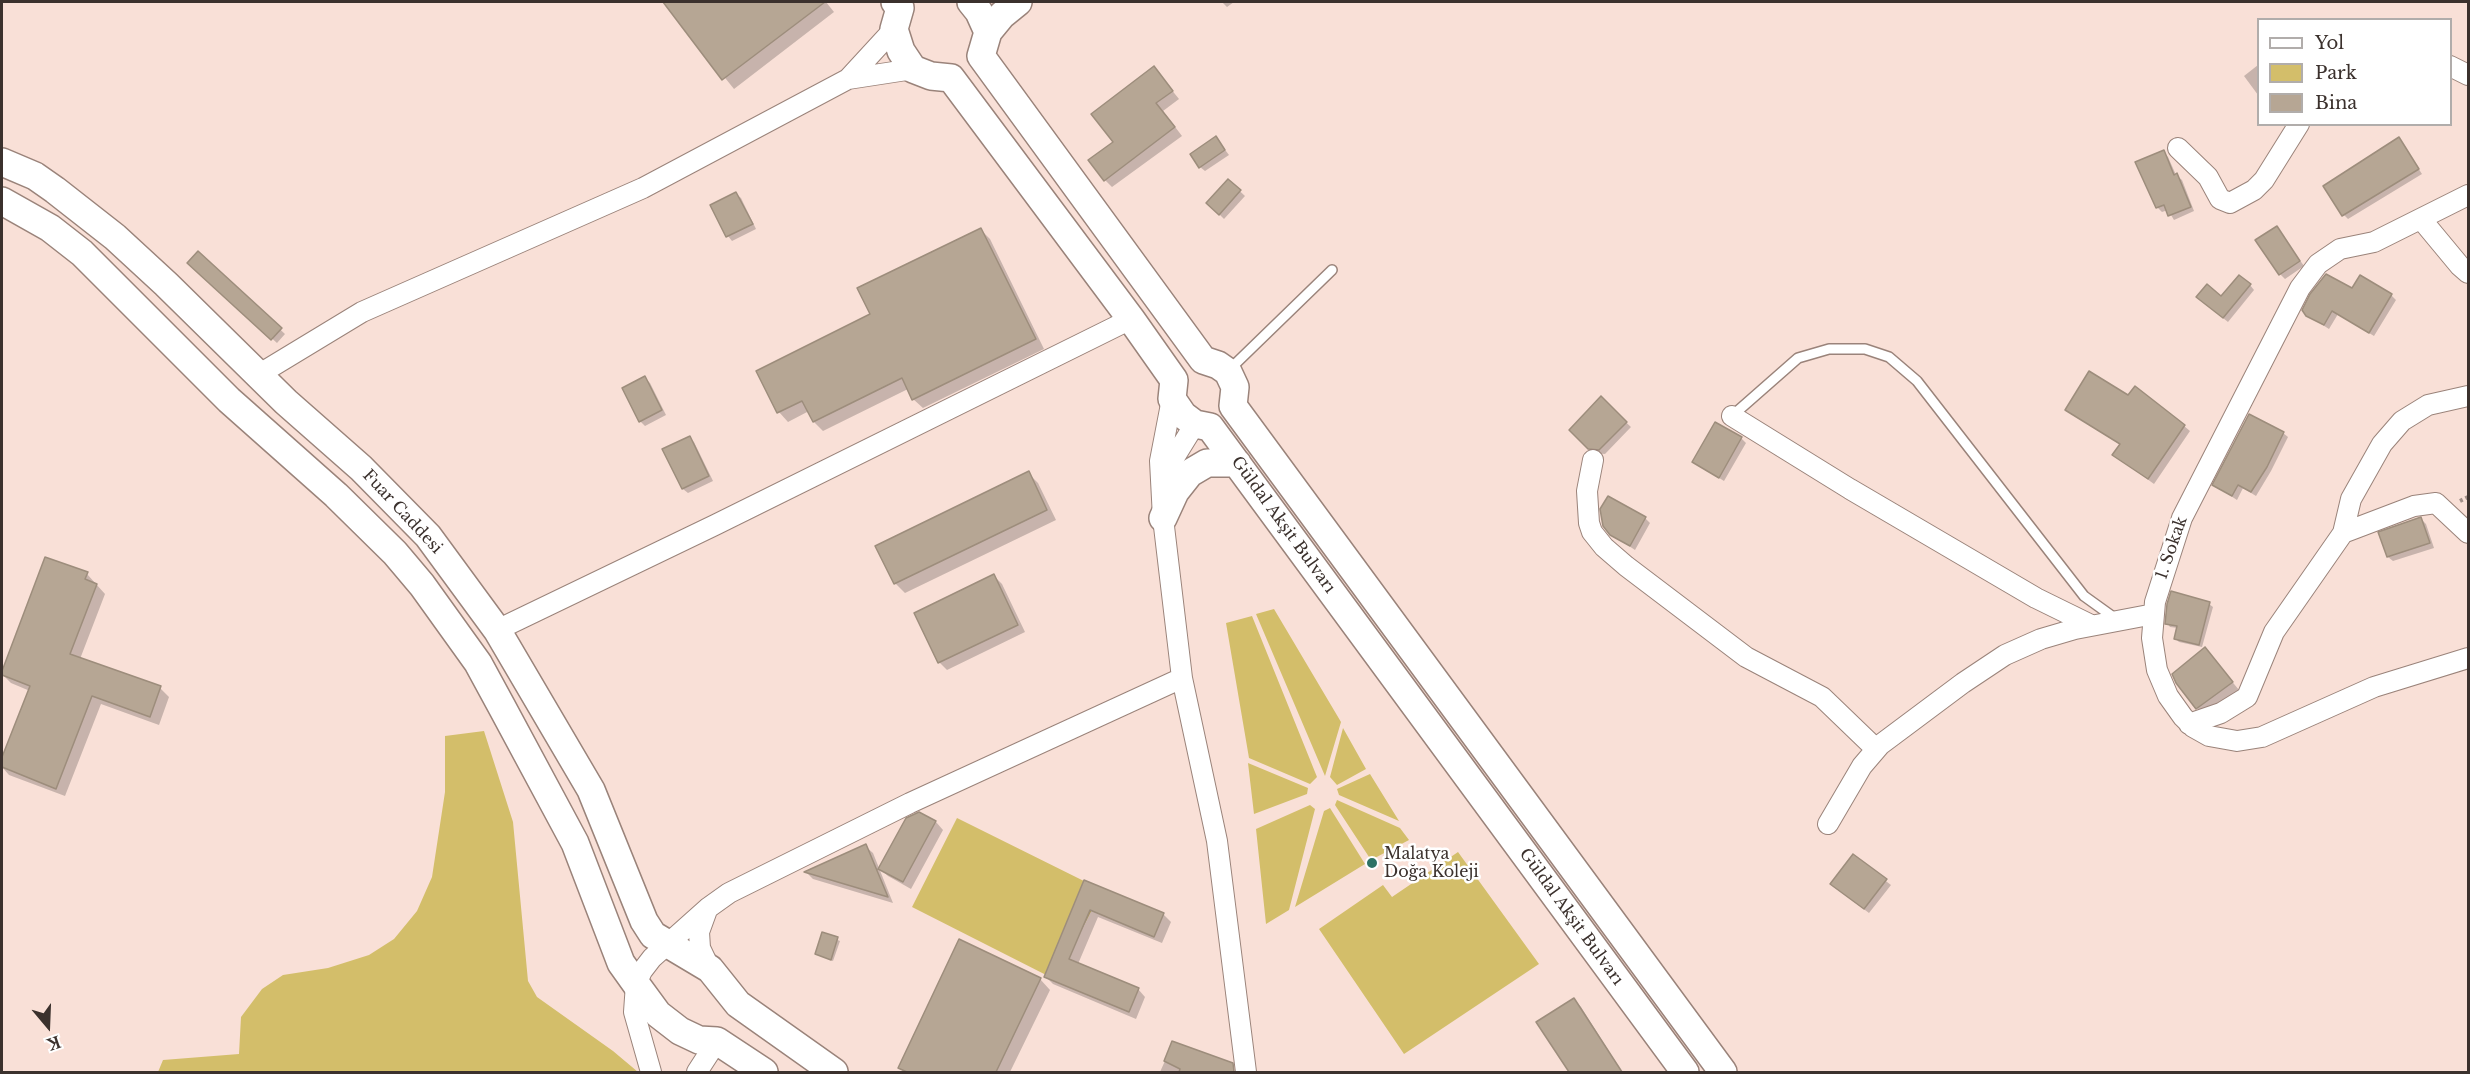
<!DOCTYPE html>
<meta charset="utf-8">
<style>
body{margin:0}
#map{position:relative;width:2470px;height:1074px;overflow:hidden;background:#f9e0d7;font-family:"Libre Baskerville",serif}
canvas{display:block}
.frame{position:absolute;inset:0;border:3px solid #3b312d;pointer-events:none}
.legend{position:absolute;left:2257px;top:18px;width:195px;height:108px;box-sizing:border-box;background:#fff;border:2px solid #b1adab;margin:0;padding:8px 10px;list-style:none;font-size:18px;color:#3b312d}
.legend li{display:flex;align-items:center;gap:12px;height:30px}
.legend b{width:30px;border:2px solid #b1adab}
.north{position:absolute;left:18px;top:996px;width:60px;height:60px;-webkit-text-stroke:4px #fff;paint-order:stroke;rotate:161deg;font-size:16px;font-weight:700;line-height:24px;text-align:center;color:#3b312d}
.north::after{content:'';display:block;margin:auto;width:21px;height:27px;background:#3b312d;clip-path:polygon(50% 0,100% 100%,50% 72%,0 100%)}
</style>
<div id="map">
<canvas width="2470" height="1074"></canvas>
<div class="frame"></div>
<ul class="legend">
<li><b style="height:8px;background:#fff"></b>Yol</li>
<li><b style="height:16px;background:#d3be6a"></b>Park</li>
<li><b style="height:16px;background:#b6a694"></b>Bina</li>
</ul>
<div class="north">K</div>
</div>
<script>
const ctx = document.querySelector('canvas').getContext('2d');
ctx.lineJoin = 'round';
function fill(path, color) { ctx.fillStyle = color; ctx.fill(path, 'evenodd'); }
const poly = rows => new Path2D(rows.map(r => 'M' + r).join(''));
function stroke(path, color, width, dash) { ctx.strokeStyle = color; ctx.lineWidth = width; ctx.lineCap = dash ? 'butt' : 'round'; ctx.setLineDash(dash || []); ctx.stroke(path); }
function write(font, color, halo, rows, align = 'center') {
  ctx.font = font + ' "Libre Baskerville",serif'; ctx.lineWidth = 5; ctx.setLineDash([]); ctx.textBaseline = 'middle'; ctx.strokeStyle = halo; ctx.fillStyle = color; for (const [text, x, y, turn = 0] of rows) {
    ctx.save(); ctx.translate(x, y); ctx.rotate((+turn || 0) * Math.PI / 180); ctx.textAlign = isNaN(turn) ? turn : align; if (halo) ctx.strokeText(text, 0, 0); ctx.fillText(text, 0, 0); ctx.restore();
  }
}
fill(poly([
 [1274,609,1341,722,1325,776,1256,614],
 [1252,616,1317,777,1310,784,1249,758,1226,623],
 [1343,728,1366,769,1337,785,1330,777],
 [484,731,513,822,528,981,537,997,613,1051,638,1072,158,1072,163,1060,239,1054,241,1017,262,989,283,975,328,968,369,955,394,939,417,911,432,877,445,792,445,736],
 [1248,763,1308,788,1307,794,1254,814],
 [1370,774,1399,821,1339,795,1337,789],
 [1337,800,1400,828,1409,840,1371,860,1335,805],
 [1310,805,1315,809,1289,910,1266,924,1256,829],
 [1330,808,1365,864,1295,907,1324,811],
 [957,818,1102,890,1056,980,912,907],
 [1458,852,1539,964,1404,1054,1319,929,1383,885,1392,897]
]), '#d3be6a');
fill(poly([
 [664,2,826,2,834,12,734,89],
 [1222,2,1234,2,1227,7],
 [2258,65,2258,95,2244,76],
 [1154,68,1179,99,1163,111,1182,136,1112,187,1105,180,1115,143],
 [2399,139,2422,174,2348,219,2344,215],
 [1220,143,1229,155,1205,171,1200,167],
 [2163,152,2168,157,2176,175,2182,180,2194,211,2174,220,2168,210,2162,212,2157,207],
 [1229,181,1245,196,1224,219,1208,203],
 [736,194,741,198,756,229,732,241,728,236],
 [2277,228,2304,266,2285,279,2280,274],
 [981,230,990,239,1044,349,923,408,913,399,908,389,823,431,814,422,809,411,788,422,779,412],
 [198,253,285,334,277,343,189,263],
 [2250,285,2254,290,2228,322,2203,302,2221,298],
 [2391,295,2396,300,2374,336,2338,314,2329,329,2307,315],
 [645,378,650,383,666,415,645,426,640,421],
 [2129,397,2184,426,2190,431,2154,484,2114,455,2121,445,2067,410],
 [1601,399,1631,427,1605,454,1595,453,1571,430],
 [2283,433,2288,437,2271,471,2256,496,2243,488,2237,500,2214,485],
 [689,438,694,442,713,481,688,493,683,489],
 [1741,438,1746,443,1724,481,1694,462],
 [1028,473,1038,483,1056,520,905,593,895,583],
 [1645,518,1650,523,1635,550,1611,534],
 [2421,519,2426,524,2434,548,2393,561,2388,557],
 [46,558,87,574,105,594,80,659,160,688,169,697,159,725,101,704,65,796,9,775,2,767,2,761,30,691,11,683,2,674],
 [994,576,1002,584,1025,632,947,670,939,662],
 [2209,604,2213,607,2202,647,2179,642,2176,639,2178,628,2170,627,2167,623],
 [2205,649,2239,690,2205,715,2197,708],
 [919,814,936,822,943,830,911,889,888,876,880,869],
 [865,846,873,853,893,903,813,879,806,872],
 [1853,856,1891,885,1869,913,1837,889],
 [1085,882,1163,914,1171,922,1162,943,1098,917,1078,964,1138,989,1145,997,1136,1019,1053,984,1045,976],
 [823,934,840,941,833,961,817,954],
 [1040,979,1050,990,1010,1072,904,1072,900,1068],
 [1573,999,1581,1007,1622,1072,1571,1072,1539,1022],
 [1173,1043,1228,1062,1235,1072,1160,1072]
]), '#0003');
const building = poly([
 [663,2,825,2,722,80,663,2],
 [1154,66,1173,91,1156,103,1175,127,1104,181,1088,160,1113,142,1091,114,1154,66],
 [1216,136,1225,150,1199,168,1190,154,1216,136],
 [2399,137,2419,169,2342,216,2323,186,2399,137],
 [2164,150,2174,175,2177,173,2191,207,2168,216,2164,205,2156,208,2135,162,2164,150],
 [1228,179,1241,190,1219,215,1206,203,1228,179],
 [736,192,753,224,726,237,710,205,736,192],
 [2277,226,2300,261,2279,275,2255,240,2277,226],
 [981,228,1036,339,912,400,902,378,813,422,802,401,777,413,756,371,870,314,857,288,981,228],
 [198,251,282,328,271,340,187,263,198,251],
 [2326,274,2352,288,2360,275,2392,294,2369,333,2332,311,2324,325,2306,316,2302,310,2310,294,2326,274],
 [2239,275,2251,284,2223,318,2196,297,2207,284,2221,296,2239,275],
 [2089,371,2128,395,2135,386,2185,425,2148,479,2112,455,2120,444,2065,410,2089,371],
 [645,376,662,410,639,422,622,388,645,376],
 [1601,396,1627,422,1599,450,1588,449,1569,430,1601,396],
 [2249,414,2284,432,2267,467,2251,492,2238,485,2232,496,2212,485,2249,414],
 [1715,422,1742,437,1719,478,1692,462,1715,422],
 [690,436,709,476,682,489,662,449,690,436],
 [1029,471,1047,510,894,584,875,546,1029,471],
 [1608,496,1646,517,1630,546,1610,535,1603,526,1600,509,1608,496],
 [2421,517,2430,543,2387,557,2378,532,2421,517],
 [45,557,88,572,85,579,97,584,70,654,161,686,150,717,92,696,56,789,2,767,2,757,30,686,2,675,2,671,45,557],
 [994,574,1018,625,938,663,914,613,994,574],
 [2171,591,2210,602,2199,645,2174,639,2177,626,2165,624,2167,604,2171,591],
 [2205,647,2233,682,2196,709,2176,683,2172,674,2205,647],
 [919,812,936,821,903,882,878,869,906,818,919,812],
 [866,844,888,897,804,872,866,844],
 [1853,854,1887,879,1864,909,1830,884,1853,854],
 [1084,880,1164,913,1154,937,1090,910,1069,959,1139,988,1129,1012,1044,977,1084,880],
 [822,932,838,937,831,960,815,954,822,932],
 [959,939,1041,978,996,1072,907,1072,898,1068,959,939],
 [1574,998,1622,1072,1569,1072,1536,1022,1574,998],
 [1172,1041,1233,1063,1234,1072,1179,1072,1180,1069,1164,1061,1172,1041]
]);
fill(building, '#b6a694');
stroke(building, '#9d8d7c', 1.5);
const lane = poly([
 [1229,370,1332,270],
 [1732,416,1798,358,1829,349,1865,349,1889,357,1917,381,2084,596,2116,619]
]);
const street = poly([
 [2450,66,2468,75],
 [848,79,894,29],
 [2178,148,2208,177,2220,199,2230,203,2254,190,2264,180,2299,124],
 [2468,195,2374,242,2340,249,2318,264,2300,288,2182,518,2155,602,2152,638,2157,670,2168,696,2183,717,2193,727,2209,736,2237,741,2262,737,2374,687,2468,658],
 [2421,219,2460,266,2468,273],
 [258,375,362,312,643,188,848,79,913,69],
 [1172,399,1160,461,1163,518,1182,678,1217,841,1246,1072],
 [1732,416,1850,489,2036,598,2091,625],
 [1593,460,1587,491,1589,523,1592,532,1604,547,1626,566,1746,657,1822,697,1876,749],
 [1165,483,1174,458,1195,424],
 [2343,533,2414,506,2436,503,2468,533],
 [497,630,715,525,1131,319],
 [2189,724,2221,713,2247,697,2274,632,2343,533,2351,499,2382,444,2402,421,2428,405,2468,396],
 [1828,824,1862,766,1880,745,1963,683,2005,655,2041,639,2075,629,2154,614],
 [707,910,699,932,700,948,710,969],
 [651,1072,634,1012,636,984,642,971,652,958,708,908,729,893,910,803,1182,678],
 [697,1072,717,1041]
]);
const secondary = poly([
 [895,2,900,8,894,29,901,51,913,69,931,76,951,78,1131,319,1174,380,1172,399,1183,415,1195,424,1210,427,1685,1072],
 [971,2,979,12,988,32,981,56,1203,360,1218,365,1228,372,1235,387,1233,406,1723,1072],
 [988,32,1002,15,1018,2],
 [2,162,35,176,55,190,115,237,166,284,286,402,361,468,428,536,497,630,591,790,644,921,653,935,710,969,738,1004,834,1072],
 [2,201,50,228,82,253,229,400,336,495,395,553,422,585,478,663,503,709,575,843,621,963,636,984,658,1014,680,1031,699,1040,717,1041,764,1072],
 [1163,518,1175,492,1190,473,1207,463,1237,463]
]);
stroke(lane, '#9a837a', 12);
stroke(street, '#9a837a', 22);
stroke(secondary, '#9a837a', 30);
stroke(poly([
 [2460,501,2468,497]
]), '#a29089', 4, [3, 3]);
stroke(lane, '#fff', 9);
stroke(street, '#fff', 20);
stroke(secondary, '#fff', 27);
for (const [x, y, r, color] of [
 [1372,863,6,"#2e7264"]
]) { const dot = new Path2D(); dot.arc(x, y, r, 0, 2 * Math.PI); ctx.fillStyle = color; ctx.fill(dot); stroke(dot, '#fff', 2); }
write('16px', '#3b312d', '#fff', [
 ["Fuar Caddesi",402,512,47],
 ["Güldal Akşit Bulvarı",1283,525,54],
 ["1. Sokak",2172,548,-71],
 ["Güldal Akşit Bulvarı",1571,917,54]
]);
write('16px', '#3b312d', '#fff', [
 ["Malatya",1384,854],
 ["Doğa Koleji",1384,872]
], 'left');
</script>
